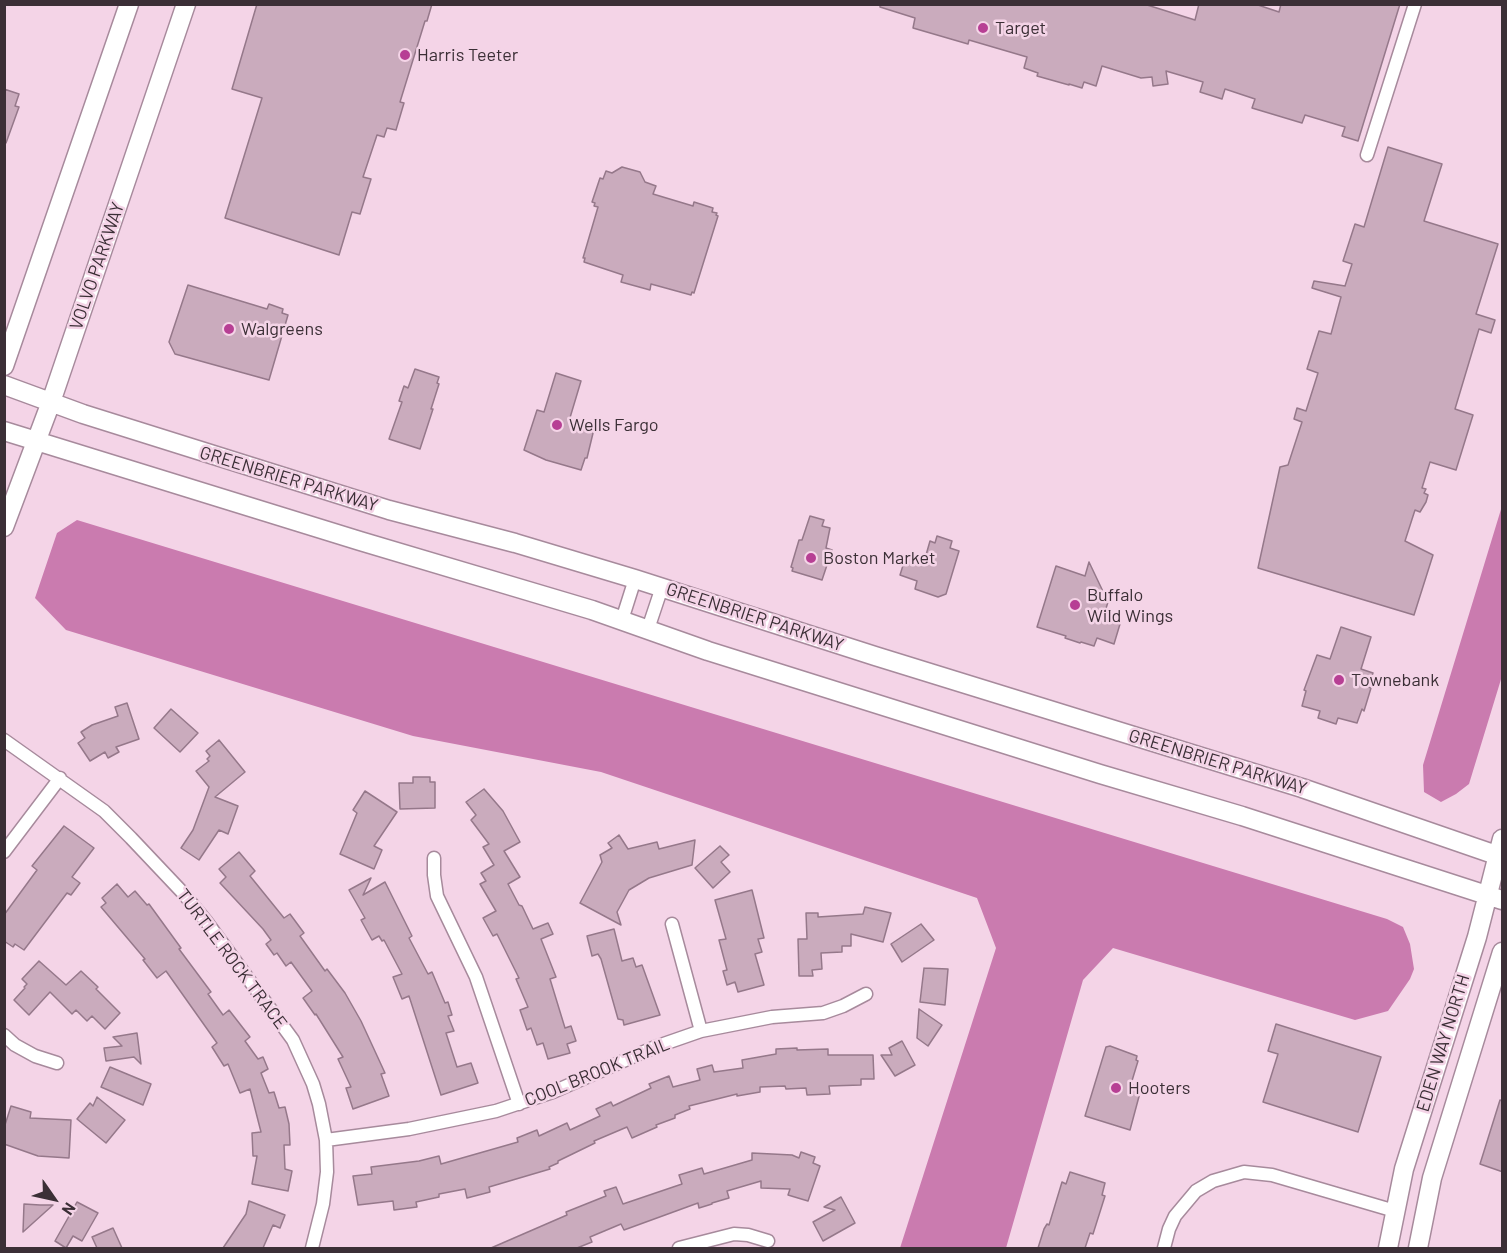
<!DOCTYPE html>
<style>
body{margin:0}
#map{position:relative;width:1507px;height:1253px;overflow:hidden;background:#f4d4e7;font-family:Barlow,sans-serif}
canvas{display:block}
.frame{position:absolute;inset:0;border:6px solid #3b2f36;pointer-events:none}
.north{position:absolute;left:24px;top:1169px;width:60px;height:60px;-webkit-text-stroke:4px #f4d4e7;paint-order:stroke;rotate:124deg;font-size:16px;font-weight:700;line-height:24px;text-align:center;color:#3b2f36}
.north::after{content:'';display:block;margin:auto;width:21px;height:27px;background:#3b2f36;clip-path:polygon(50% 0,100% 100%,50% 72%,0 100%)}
</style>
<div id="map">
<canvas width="1507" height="1253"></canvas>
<div class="frame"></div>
<div class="north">N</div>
</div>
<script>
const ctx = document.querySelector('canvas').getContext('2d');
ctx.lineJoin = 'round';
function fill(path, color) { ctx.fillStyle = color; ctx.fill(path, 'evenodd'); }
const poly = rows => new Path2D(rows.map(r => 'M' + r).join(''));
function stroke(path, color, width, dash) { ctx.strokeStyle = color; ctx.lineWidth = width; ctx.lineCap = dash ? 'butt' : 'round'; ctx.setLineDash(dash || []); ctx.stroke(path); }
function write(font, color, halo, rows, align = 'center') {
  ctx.font = font + ' Barlow,sans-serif'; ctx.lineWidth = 5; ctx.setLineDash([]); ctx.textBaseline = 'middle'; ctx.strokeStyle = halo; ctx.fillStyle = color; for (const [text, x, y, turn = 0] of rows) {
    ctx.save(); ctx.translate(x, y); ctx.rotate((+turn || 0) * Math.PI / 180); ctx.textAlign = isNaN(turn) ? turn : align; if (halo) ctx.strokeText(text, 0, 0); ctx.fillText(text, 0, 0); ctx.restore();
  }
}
fill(poly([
 [1502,506,1502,676,1469,784,1456,794,1441,802,1424,792,1423,765],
 [77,520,1387,919,1403,927,1410,944,1414,969,1410,979,1388,1011,1355,1020,1113,948,1083,980,1006,1248,900,1248,996,948,977,898,601,772,413,736,66,630,35,598,57,533]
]), '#ca7baf');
const building = poly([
 [257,4,432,4,427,21,425,21,400,102,404,103,396,130,387,128,384,137,377,135,363,177,371,179,360,214,352,212,339,255,225,218,262,98,232,89,257,4],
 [880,4,1144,4,1195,20,1199,4,1255,4,1279,12,1281,4,1400,4,1358,141,1342,136,1345,127,1305,115,1302,123,1252,108,1255,99,1225,89,1222,99,1200,92,1203,82,1166,71,1168,84,1153,86,1152,77,1141,78,1102,66,1096,86,1084,82,1082,88,1069,84,1069,85,1037,76,1038,73,1024,68,1027,57,969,40,968,44,913,28,915,18,880,7,880,4],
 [4,89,19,94,15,106,19,107,6,143,4,143,4,89],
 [1388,147,1442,164,1424,221,1498,244,1476,314,1495,320,1491,333,1479,329,1455,409,1473,415,1456,470,1430,462,1422,488,1426,489,1424,493,1428,495,1426,502,1420,512,1415,510,1405,541,1433,555,1414,615,1258,568,1280,467,1288,465,1302,422,1294,419,1297,408,1306,411,1318,373,1307,369,1319,331,1331,334,1341,297,1312,288,1314,281,1345,286,1352,264,1343,261,1355,224,1364,227,1388,147],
 [622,167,640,172,645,182,656,186,653,194,693,206,694,202,713,208,712,212,717,213,716,215,718,216,698,280,694,293,692,292,691,295,651,284,650,290,621,282,623,275,584,262,585,258,583,258,598,207,594,206,595,203,592,202,600,178,603,179,606,171,612,173,622,167],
 [188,285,267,309,269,304,283,309,282,313,288,315,269,380,175,354,169,342,188,285],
 [415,369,439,377,437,383,439,384,431,409,433,409,420,449,389,439,402,402,399,401,404,386,408,388,415,369],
 [556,373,581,381,569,421,594,429,587,458,585,458,581,470,546,460,524,450,537,410,544,412,556,373],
 [810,516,824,520,822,526,830,528,826,548,832,550,822,580,792,571,793,568,791,567,799,540,802,540,810,516],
 [937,536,952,541,950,548,959,551,946,594,938,597,915,589,917,581,900,575,906,556,924,562,930,541,935,543,937,536],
 [1089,562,1108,602,1103,618,1120,624,1114,644,1097,638,1094,646,1081,642,1080,643,1065,638,1066,636,1037,627,1056,566,1085,576,1089,562],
 [1341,627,1371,637,1361,669,1373,673,1368,687,1371,688,1364,711,1362,709,1357,723,1338,718,1336,724,1318,718,1320,711,1302,706,1306,691,1304,690,1317,655,1330,659,1341,627],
 [127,703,139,739,116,747,119,752,108,758,105,752,90,761,78,743,85,738,81,732,92,725,118,716,115,707,127,703],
 [171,709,198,733,180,752,154,728,171,709],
 [219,740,245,772,215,797,238,806,228,834,219,830,199,860,181,848,193,830,209,787,196,771,209,761,207,759,210,756,206,751,219,740],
 [413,777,430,777,430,782,435,782,435,808,400,809,399,783,413,783,413,777],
 [484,789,503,811,520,842,504,851,520,877,508,884,519,905,522,906,533,929,548,923,553,934,541,939,556,977,550,979,565,1028,571,1026,576,1041,567,1044,570,1053,548,1059,543,1043,537,1045,531,1028,527,1030,520,1010,528,1007,516,979,519,978,497,934,493,936,483,918,496,911,480,884,486,881,481,873,494,865,483,847,489,844,471,820,476,815,466,802,484,789],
 [365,791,397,812,374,846,382,850,374,869,340,854,357,813,353,810,365,791],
 [64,826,94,848,72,877,80,883,71,895,67,893,24,950,15,944,13,947,4,941,4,915,37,870,32,866,64,826],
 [619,835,628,849,657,842,659,849,695,840,692,865,649,878,629,890,617,912,621,925,580,903,602,862,600,855,612,848,608,843,619,835],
 [720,846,729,855,721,862,730,872,713,888,695,868,720,846],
 [239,852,255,871,250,876,284,918,290,914,304,933,300,936,325,971,327,969,345,993,361,1021,385,1073,381,1074,389,1096,353,1109,346,1088,351,1087,338,1059,343,1057,316,1014,315,1015,303,998,312,991,291,962,286,966,277,953,274,955,266,944,271,940,263,929,220,883,226,877,219,869,239,852],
 [371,878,363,895,385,882,412,936,409,938,428,974,432,972,445,1003,448,1002,452,1015,448,1016,454,1031,446,1033,457,1067,471,1063,478,1083,441,1095,409,996,402,999,393,977,402,974,384,940,382,941,379,936,372,940,361,920,365,918,349,890,371,878],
 [117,884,128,897,135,891,147,905,149,904,181,948,179,949,211,992,208,994,223,1015,229,1010,250,1037,245,1041,258,1059,263,1057,268,1069,261,1073,269,1093,274,1092,279,1108,285,1107,289,1124,290,1145,284,1145,285,1169,292,1171,288,1191,252,1184,257,1156,253,1156,252,1133,261,1132,250,1089,240,1093,228,1064,224,1066,212,1047,217,1043,166,971,157,978,143,960,145,959,101,907,106,903,102,898,117,884],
 [752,890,764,938,758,939,762,952,755,954,764,985,738,992,735,982,727,985,723,971,727,970,719,940,726,939,715,900,752,890],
 [865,907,891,913,883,942,851,934,851,946,842,946,842,952,821,953,822,969,812,970,813,976,799,976,798,939,807,939,806,913,818,913,818,917,863,914,865,907],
 [921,924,934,940,902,962,891,944,921,924],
 [614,929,622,961,633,958,636,967,642,965,660,1015,624,1025,623,1020,618,1019,601,959,598,954,592,956,587,936,614,929],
 [39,961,66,985,81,971,98,987,96,989,120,1013,105,1029,92,1016,87,1021,76,1010,72,1014,50,992,29,1015,14,1000,25,988,24,987,27,984,22,979,39,961],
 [924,968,948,969,945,1005,920,1002,924,968],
 [919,1009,942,1025,928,1046,917,1038,919,1009],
 [1276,1024,1381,1057,1358,1132,1263,1102,1278,1054,1268,1051,1276,1024],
 [137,1033,141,1064,134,1057,106,1061,104,1048,122,1046,113,1037,137,1033],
 [902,1041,915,1065,895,1076,881,1055,892,1055,889,1048,902,1041],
 [1110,1046,1137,1056,1136,1060,1138,1061,1131,1084,1141,1089,1130,1130,1085,1116,1106,1047,1110,1046],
 [797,1048,797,1050,828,1049,828,1055,873,1055,874,1079,861,1079,861,1085,829,1086,830,1094,807,1095,806,1088,786,1089,785,1086,760,1087,760,1092,737,1096,737,1094,689,1106,690,1109,675,1115,675,1118,656,1125,657,1127,632,1138,627,1127,594,1141,595,1143,558,1161,558,1163,549,1167,550,1169,489,1187,490,1192,467,1198,465,1189,439,1194,439,1197,416,1202,417,1207,394,1210,393,1201,358,1205,353,1176,372,1174,371,1167,419,1161,439,1156,441,1164,518,1142,517,1138,537,1130,539,1136,567,1123,570,1130,600,1116,596,1109,611,1102,613,1106,651,1088,649,1084,669,1076,673,1087,700,1080,697,1069,712,1065,714,1072,743,1068,742,1060,776,1054,776,1049,797,1048],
 [110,1067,151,1084,143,1105,101,1087,110,1067],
 [97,1097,125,1120,106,1143,77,1119,90,1103,93,1106,97,1097],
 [1500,1100,1503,1101,1503,1172,1480,1164,1500,1100],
 [11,1106,31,1112,30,1118,71,1120,69,1158,38,1156,4,1144,4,1128,11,1106],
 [801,1152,815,1157,813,1163,820,1166,808,1201,788,1195,790,1189,761,1188,761,1181,727,1191,729,1198,712,1203,712,1204,699,1208,698,1203,624,1230,621,1224,590,1237,592,1242,577,1248,491,1248,567,1215,566,1212,606,1196,604,1191,616,1187,623,1204,682,1184,679,1175,702,1168,704,1174,752,1160,752,1153,792,1155,799,1158,801,1152],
 [1070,1172,1105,1183,1102,1195,1105,1196,1093,1234,1090,1233,1085,1248,1038,1248,1044,1229,1047,1224,1049,1225,1062,1182,1066,1184,1070,1172],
 [841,1197,855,1223,823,1241,813,1222,835,1210,824,1207,841,1197],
 [249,1201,285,1215,280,1228,273,1225,263,1248,223,1248,246,1214,249,1201],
 [77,1202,98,1213,82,1241,73,1236,66,1248,55,1241,77,1202],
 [24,1204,40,1205,53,1205,23,1232,24,1204],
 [113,1228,122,1248,97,1248,92,1237,113,1228]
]);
fill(building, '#caabbd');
stroke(building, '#95788a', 1.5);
const street = poly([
 [1367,155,1415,4],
 [622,620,635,579],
 [648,629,662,587],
 [4,740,104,811,131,838,183,893,206,921,293,1040,313,1084,319,1104,326,1140,327,1172,323,1204,312,1248],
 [4,852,60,778],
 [434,858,434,875,437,896,476,977,519,1104],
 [672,924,701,1031],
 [4,1035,15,1045,35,1056,57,1063],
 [326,1140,409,1129,496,1111,553,1092,655,1047,701,1031,772,1017,823,1013,843,1006,866,994],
 [679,1248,734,1234,748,1235,768,1241],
 [1164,1248,1169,1229,1175,1216,1196,1191,1213,1181,1244,1172,1272,1175,1395,1211]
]);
const secondary = poly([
 [4,366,129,4],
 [4,385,83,414,271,473,389,510,515,543,635,579,875,656,1302,788,1502,857],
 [4,431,360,541,592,610,708,651,1100,774,1242,816,1502,900],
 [4,527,51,402,186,4],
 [1388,1248,1404,1169,1477,937,1502,839],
 [1418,1248,1432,1178,1502,952]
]);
stroke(street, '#a78a9c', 15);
stroke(secondary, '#a78a9c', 21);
stroke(street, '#fff', 12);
stroke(secondary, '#fff', 18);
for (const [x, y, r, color] of [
 [983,28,6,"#b73f94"],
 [405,55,6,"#b73f94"],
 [229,329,6,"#b73f94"],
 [557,425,6,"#b73f94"],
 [811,558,6,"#b73f94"],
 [1075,605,6,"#b73f94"],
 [1339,680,6,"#b73f94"],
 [1116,1088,6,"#b73f94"]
]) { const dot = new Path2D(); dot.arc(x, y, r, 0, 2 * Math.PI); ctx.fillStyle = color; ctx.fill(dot); stroke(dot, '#f4d4e7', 2); }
write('18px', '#3b2f36', '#f4d4e7', [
 ["Target",995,28],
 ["Harris Teeter",417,55],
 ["Walgreens",241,329],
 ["Wells Fargo",569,425],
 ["Boston Market",823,558],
 ["Buffalo",1087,595],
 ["Wild Wings",1087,616],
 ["Townebank",1351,680],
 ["Hooters",1128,1088]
], 'left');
write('18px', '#3b2f36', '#f4d4e7', [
 ["VOLVO PARKWAY",97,266,-71],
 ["GREENBRIER PARKWAY",289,479,17],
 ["GREENBRIER PARKWAY",755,617,18],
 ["GREENBRIER PARKWAY",1218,762,17],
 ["TURTLE ROCK TRACE",232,959,53],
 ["EDEN WAY NORTH",1443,1043,-73],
 ["COOL BROOK TRAIL",597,1072,-22]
]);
</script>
